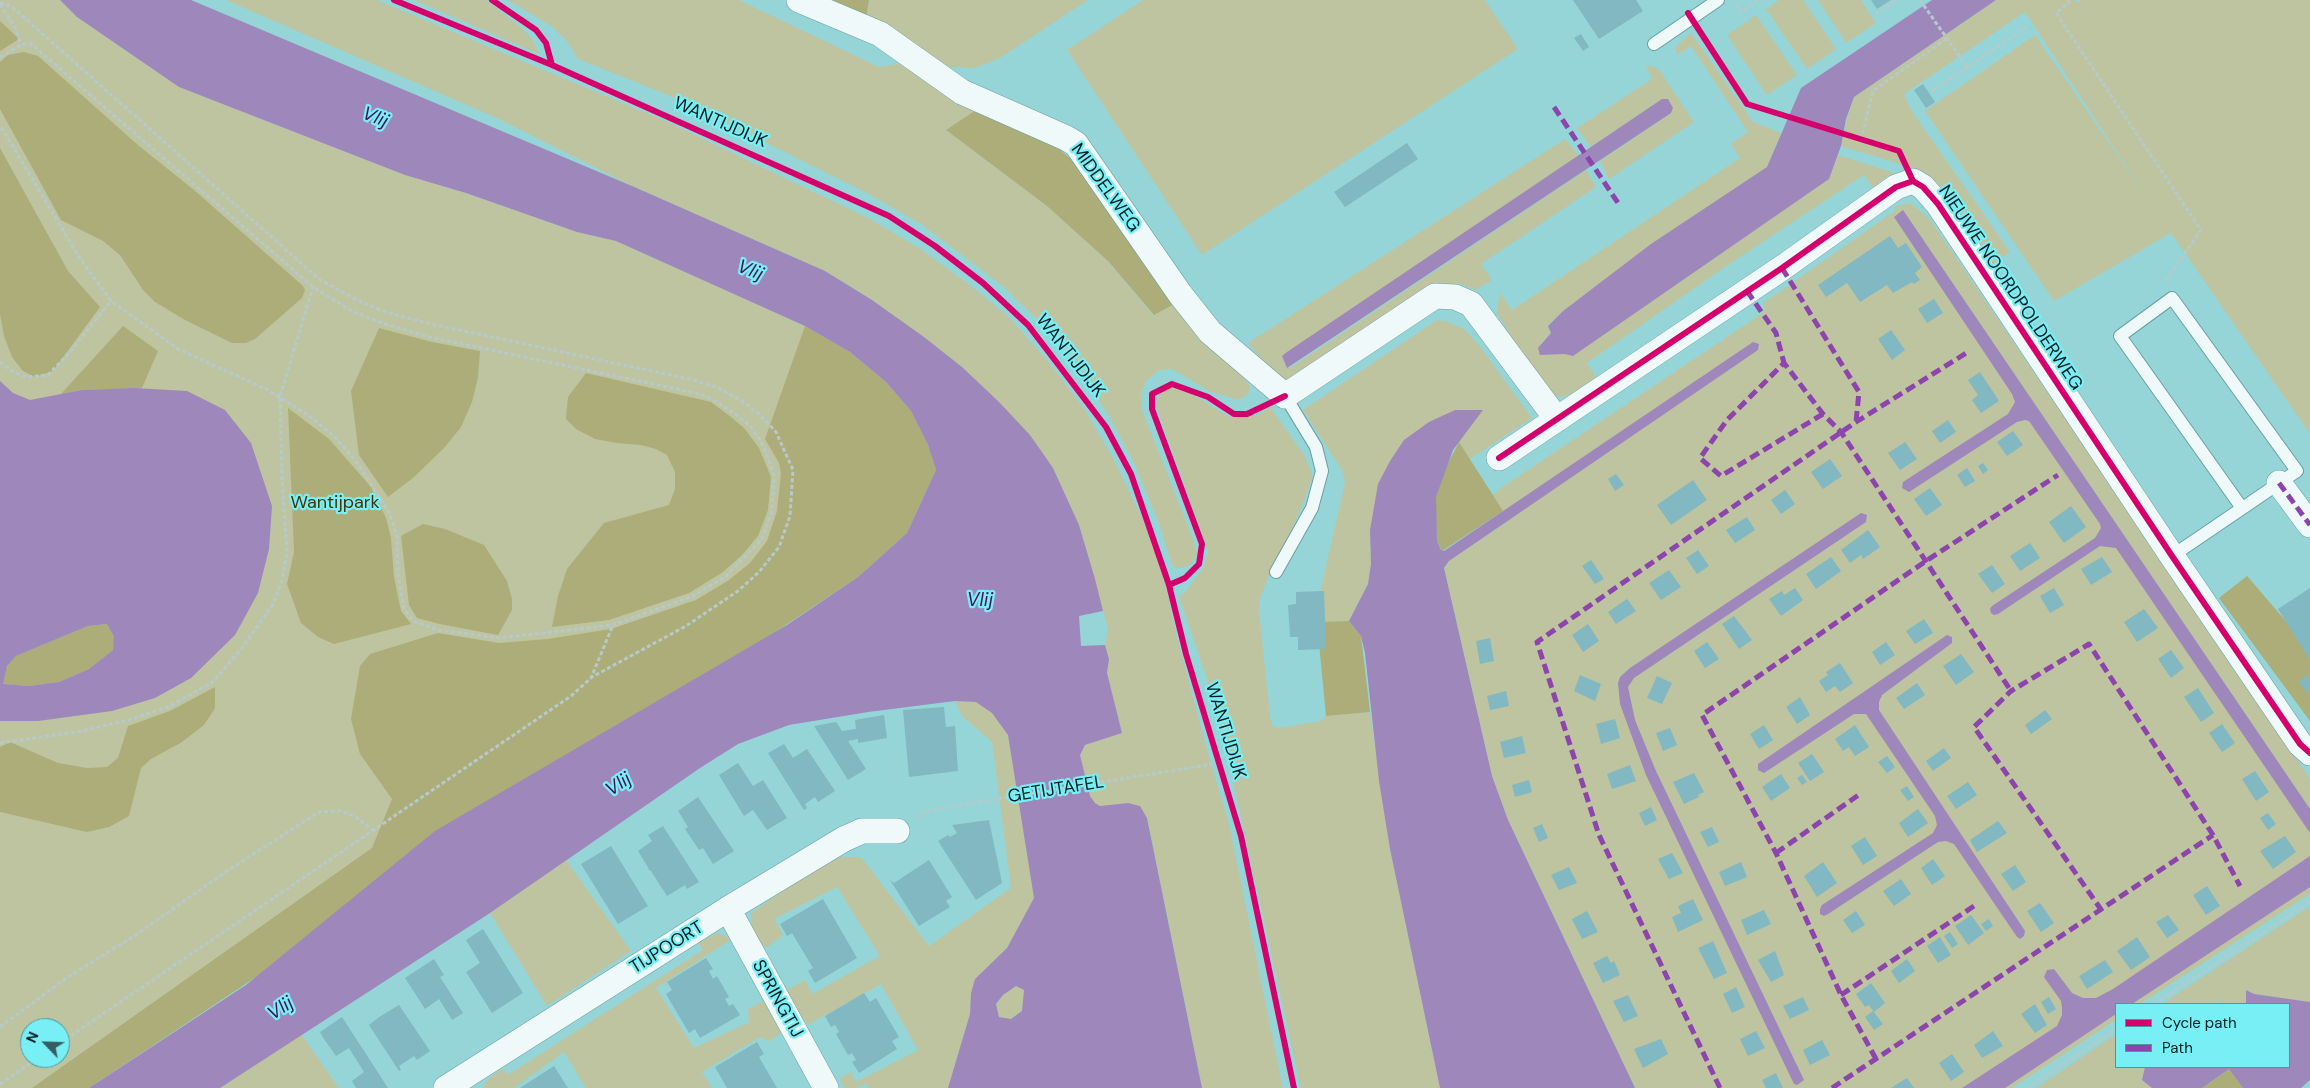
<!DOCTYPE html>
<style>
body{margin:0}
#map{position:relative;width:2310px;height:1088px;overflow:hidden;background:#95d5d8;font-family:"DM Sans",sans-serif}
canvas{display:block}
.legend{position:absolute;left:2115px;top:1003px;width:175px;height:65px;box-sizing:border-box;background:#78eef5;border:1px solid #499a9f;margin:0;padding:6px 9px;list-style:none;font-size:15px;color:#031d1f}
.legend li{display:flex;align-items:center;gap:10px;height:25px}
.legend b{width:25px;border:1px solid #499a9f}
.north{position:absolute;left:20px;top:1018px;width:50px;height:50px;box-sizing:border-box;background:#78eef5;border:1px solid #499a9f;border-radius:50%;rotate:294deg;font-size:14px;font-weight:700;line-height:20px;text-align:center;color:#031d1f}
.north::after{content:'';display:block;margin:auto;width:18px;height:22px;background:#365d60;clip-path:polygon(50% 0,100% 100%,50% 72%,0 100%)}
</style>
<div id="map">
<canvas width="2310" height="1088"></canvas>
<ul class="legend">
<li><b style="height:6px;background:#d6006c"></b>Cycle path</li>
<li><b style="height:6px;background:#8e44ad"></b>Path</li>
</ul>
<div class="north">N</div>
</div>
<script>
const ctx = document.querySelector('canvas').getContext('2d');
ctx.lineJoin = 'round';
function fill(path, color) { ctx.fillStyle = color; ctx.fill(path, 'evenodd'); }
const poly = rows => new Path2D(rows.map(r => 'M' + r).join(''));
function stroke(path, color, width, dash) { ctx.strokeStyle = color; ctx.lineWidth = width; ctx.lineCap = dash ? 'butt' : 'round'; ctx.setLineDash(dash || []); ctx.stroke(path); }
function write(font, color, halo, rows, align = 'center') {
  ctx.font = font + ' "DM Sans",sans-serif'; ctx.lineWidth = 4.5; ctx.setLineDash([]); ctx.textBaseline = 'middle'; ctx.strokeStyle = halo; ctx.fillStyle = color; for (const [text, x, y, turn = 0] of rows) {
    ctx.save(); ctx.translate(x, y); ctx.rotate((+turn || 0) * Math.PI / 180); ctx.textAlign = isNaN(turn) ? turn : align; if (halo) ctx.strokeText(text, 0, 0); ctx.fillText(text, 0, 0); ctx.restore();
  }
}
fill(poly([
 [0,0,60,0,77,17,179,87,405,175,466,193,577,232,616,241,805,326,850,352,928,445,89,1088,0,1088],
 [30,1028,60,1028,60,1058,30,1058],
 [226,0,377,0,668,122,870,219,919,248,970,285,1010,318,1051,365,1085,410,1113,458,1140,514,1156,553,1167,591,1175,629,1205,743,1229,824,1283,1088,1202,1088,1147,818,1128,803,1099,806,1095,803,1090,796,1080,755,1085,745,1122,733,1107,673,1109,659,1105,645,1108,629,1079,525,1053,468,962,367,872,300,825,271,632,186,499,119],
 [414,0,486,0,523,29,533,40,539,54],
 [508,0,739,0,879,67,904,63,982,106,946,130,1047,206,1109,262,1153,315,1178,302,1250,386,1248,395,1238,400,1209,391,1172,369,1159,370,1146,381,1141,393,1142,410,1193,539,1197,555,1190,565,1180,568,1173,567,1157,518,1135,465,1110,417,1079,370,1042,324,1004,287,921,224,869,194,678,99,578,59,566,40,551,26],
 [869,0,1088,0,1000,58,975,68,950,67,866,19],
 [1143,0,1485,0,1518,49,1202,255,1067,50],
 [1779,0,1803,0,1836,49,1807,69,1766,9],
 [1818,0,1861,0,1876,23,1846,43],
 [1996,0,2075,0,2077,3,2081,0,2310,0,2310,434,2171,233,2054,301,1925,111,2035,35,2145,195,2025,12,1904,94,1911,110,2010,252,1992,265,1900,164,1841,146,1847,119,1854,97],
 [1756,15,1797,75,1767,95,1727,35],
 [1691,33,1753,122,1781,133,1767,167,1647,248,1563,311,1548,325,1551,333,1542,342,1540,355,1565,354,1829,179,1838,155,1898,174,1887,177,1873,188,1864,175,1725,267,1587,363,1596,378,1569,395,1561,397,1551,395,1545,389,1497,314,1500,293,1512,310,1740,158,1731,144,1748,132,1691,46,1677,55,1675,47],
 [1646,65,1658,68,1694,122,1609,179,1600,161,1671,113,1662,99,1591,147,1577,128,1652,79],
 [1565,139,1579,156,1282,356,1290,368,1586,170,1596,187,1481,264,1492,280,1476,290,1458,283,1430,289,1294,378,1284,381,1276,377,1248,343],
 [1910,203,1929,218,2310,779,2310,894,2140,1004,2116,1004,2116,1020,2012,1088,1635,1088,1508,820,1492,776,1444,568,1449,561,1508,521,1493,495,1501,488,1751,321,1766,309,1762,304,1896,210,1894,207],
 [1437,320,1448,322,1464,329,1479,345,1532,418,1470,459,1459,442,1483,410,1370,530,1371,564,1368,584,1349,621,1317,622,1316,610,1345,483,1342,470,1303,410],
 [1168,386,1194,395,1229,417,1258,415,1270,407,1305,456,1313,477,1295,523,1270,572,1260,599,1259,610,1270,716,1273,726,1279,728,1321,721,1326,716,1370,712,1390,849,1440,1088,1301,1088,1235,790,1206,676,1179,596,1186,591,1204,567,1208,550,1156,406,1159,395],
 [955,701,976,702,992,713,1008,735,1034,898,1007,948,975,979,971,993,970,1014,948,1088,869,1088,866,1084,855,1088,844,1088,840,1078,851,1072,856,1082,918,1050,881,984,808,1025,785,991,805,980,812,994,880,956,837,887,774,919,783,935,766,948,753,935,751,913,832,857,861,857,929,946,1011,888,992,742,962,716],
 [566,860,631,951,547,1006,490,913],
 [2310,906,2310,1002,2254,994,2246,991,2246,1004,2222,1004,2218,1001,2213,1004,2162,1004],
 [718,933,732,939,656,988,694,1048,749,1022,748,1009,765,1000,785,1030,769,1041,760,1037,702,1072,712,1088,586,1088,564,1052,514,1088,484,1088,485,1082,501,1069,509,1074,703,950,698,943],
 [1016,985,1024,990,1022,1011,1011,1019,999,1017,996,1005,1003,995],
 [301,1034,339,1088,220,1088],
 [2116,1034,2116,1067,2145,1067,2142,1080,2152,1088,2036,1088]
]), '#bec49f');
fill(poly([
 [819,0,869,0,866,19],
 [0,21,19,39,0,51],
 [24,52,38,56,139,146,194,190,303,286,305,290,302,298,255,339,246,343,232,343,185,320,155,302,143,290,120,255,103,241,61,220,0,109,0,62,8,55],
 [982,106,1055,145,1076,164,1178,302,1154,315,1109,262,1047,206,946,130],
 [0,148,68,271,100,307,53,371,35,377,23,371,12,357,4,336,0,314],
 [123,326,158,351,142,388,82,390,61,394],
 [805,326,850,352,886,382,911,411,928,445,936,470,907,533,858,577,89,1088,32,1088,372,848,392,799,360,754,351,719,360,666,370,654,438,633,499,643,548,639,611,629,696,600,729,580,750,563,767,541,777,511,781,473,779,463,765,439],
 [379,328,432,342,480,351,478,377,472,402,461,427,444,448,414,477,388,497,359,455,351,391],
 [586,373,711,402,731,417,744,428,759,448,771,477,768,510,758,536,742,555,723,572,689,593,609,620,552,627,558,596,567,569,604,523,669,505,675,489,675,472,667,455,656,449,641,445,617,443,595,439,576,429,566,419,568,397],
 [288,408,329,439,371,487,386,518,391,538,394,577,401,611,411,624,334,644,318,637,301,623,287,584,294,552],
 [1459,442,1503,511,1442,551,1437,541,1436,527,1436,497,1443,473],
 [423,524,445,529,484,545,507,581,512,599,512,610,498,635,440,624,417,618,409,605,401,536],
 [2247,576,2310,649,2310,721,2219,598],
 [1349,621,1361,636,1370,712,1326,716,1317,622],
 [107,624,115,636,113,650,89,669,59,682,29,686,2,684,7,666,16,656,88,626],
 [215,687,215,708,204,725,182,742,151,759,141,768,129,816,109,827,87,832,0,812,0,747,10,742,58,763,87,768,107,767,118,758,128,726,170,711],
 [2229,1069,2243,1088,2202,1088]
]), '#acad78');
fill(poly([
 [60,0,191,0,632,186,825,271,872,300,924,337,962,367,999,402,1030,435,1053,468,1079,525,1095,579,1103,611,1079,616,1081,646,1105,645,1109,659,1107,673,1122,733,1085,745,1080,755,1090,796,1095,803,1100,806,1128,803,1140,806,1147,818,1202,1088,948,1088,970,1014,971,993,975,979,1007,948,1034,898,1008,735,992,713,976,702,955,701,868,712,789,725,738,744,700,768,490,913,220,1088,89,1088,246,985,435,831,787,625,858,577,907,533,936,470,928,445,911,411,886,382,850,352,805,326,616,241,577,232,466,193,405,175,179,87,77,17],
 [1016,986,1024,990,1022,1011,1011,1019,999,1017,996,1004,1003,995],
 [1932,0,1996,0,1854,97,1846,119,1841,146,1829,179,1573,356,1565,354,1540,355,1538,348,1551,333,1548,326,1563,311,1651,244,1767,167,1801,88],
 [1662,99,1668,99,1673,108,1671,113,1287,368,1282,356,1287,352],
 [1903,210,2310,809,2310,833,2116,548,2100,546,1998,614,1994,615,1991,613,1990,609,1992,606,2095,538,2101,528,2100,524,2029,421,2025,420,2017,422,1909,492,1902,488,1903,482,2008,414,2015,402,2012,394,1894,217],
 [1753,342,1759,344,1758,350,1449,561,1444,568,1492,776,1508,820,1635,1088,1440,1088,1390,849,1379,781,1365,653,1361,636,1349,621,1368,584,1371,564,1370,530,1378,484,1390,461,1404,440,1429,422,1455,410,1483,410,1453,450,1436,497,1437,541,1441,550,1444,551],
 [0,381,13,393,30,400,82,390,134,388,187,391,225,410,251,443,272,506,269,549,258,593,235,635,191,678,155,698,112,711,38,721,0,721],
 [107,624,114,636,113,650,89,669,59,682,29,686,3,684,7,666,16,656,88,626],
 [1861,513,1867,515,1866,522,1634,678,1628,687,1635,720,1656,771,1804,1080,1797,1085,1794,1084,1646,775,1620,704,1618,683,1620,677,1630,668],
 [1947,635,1952,637,1952,643,1882,695,1879,702,1879,710,2025,931,2024,936,2020,939,2017,937,1954,844,1946,841,1938,842,1828,914,1824,916,1820,914,1820,909,1822,905,1933,833,1937,825,1935,816,1866,714,1854,714,1764,773,1758,770,1758,764],
 [2310,856,2310,887,2132,1004,2116,1004,2116,1014,2005,1088,1962,1088,2057,1026,2062,1015,2062,1008,2061,1001,2044,977,2047,970,2054,969,2072,993,2083,998,2096,998,2113,989],
 [2246,990,2254,994,2310,1002,2310,1080,2301,1088,2243,1088,2229,1069,2202,1088,2152,1088,2142,1080,2145,1067,2289,1067,2289,1004,2246,1004]
]), '#9e87bb');
fill(poly([
 [1573,0,1636,0,1643,11,1599,39],
 [1871,0,1891,0,1877,9],
 [1581,34,1589,47,1583,51,1574,38],
 [1923,84,1935,102,1926,108,1914,90],
 [1407,143,1418,159,1345,207,1334,192],
 [1890,236,1898,248,1906,243,1922,267,1915,273,1920,280,1914,284,1912,282,1893,293,1887,285,1860,302,1847,283,1826,297,1818,285],
 [1934,299,1943,313,1927,323,1918,309],
 [1891,330,1905,350,1892,360,1878,339],
 [1980,372,1999,401,1981,413,1972,400,1978,395,1968,380],
 [1948,420,1956,432,1940,443,1932,431],
 [2013,431,2023,445,2007,456,1997,442],
 [1905,442,1917,459,1900,470,1888,453],
 [1830,459,1842,476,1823,489,1811,472],
 [1983,463,1988,470,1983,474,1978,466],
 [1967,468,1975,481,1965,487,1957,475],
 [1616,474,1624,485,1615,491,1608,479],
 [1693,480,1707,500,1671,525,1657,505],
 [1930,488,1942,505,1926,516,1914,499],
 [1785,490,1795,504,1781,514,1771,500],
 [2071,506,2086,527,2064,543,2049,522],
 [1747,517,1755,530,1735,543,1726,530],
 [1868,530,1880,547,1863,559,1861,555,1850,563,1841,550],
 [2030,543,2040,558,2020,571,2010,556],
 [1698,550,1709,566,1697,574,1686,558],
 [1831,557,1841,571,1816,589,1806,574],
 [2102,557,2112,572,2091,585,2081,569],
 [1591,560,1604,579,1595,584,1582,566],
 [1992,565,2005,584,1992,593,1978,574],
 [1669,570,1681,587,1661,600,1649,583],
 [1795,588,1803,600,1781,616,1769,599,1782,591,1784,595],
 [2054,588,2064,605,2050,613,2040,596],
 [2310,588,2310,660,2278,609],
 [1324,591,1326,649,1298,650,1298,637,1290,637,1288,605,1296,604,1296,592],
 [1627,599,1636,611,1616,624,1608,612],
 [2144,609,2158,628,2137,642,2124,622],
 [1734,616,1752,640,1739,649,1722,624],
 [1924,619,1933,633,1915,644,1906,631],
 [1588,624,1599,641,1583,652,1572,635],
 [1490,638,1494,661,1480,664,1476,641],
 [1707,642,1719,659,1705,668,1694,651],
 [1886,642,1895,655,1880,665,1872,652],
 [2171,650,2184,668,2171,678,2158,659],
 [1961,654,1974,672,1956,685,1943,666],
 [1840,663,1853,683,1840,692,1835,686,1826,692,1819,681,1828,675,1826,672],
 [1580,675,1601,684,1595,701,1574,691],
 [2309,675,2310,691,2307,693,2299,681],
 [1657,676,1672,683,1662,704,1647,698],
 [1917,683,1925,695,1904,709,1896,698],
 [2198,688,2214,713,2201,722,2184,697],
 [1506,691,1509,706,1490,710,1487,696],
 [1800,697,1810,715,1797,724,1786,707],
 [944,707,946,727,955,726,958,771,909,777,903,710],
 [2045,710,2052,719,2031,734,2025,725],
 [884,715,887,738,858,743,858,739,848,741,866,769,848,780,814,726,836,722,842,731,856,729,855,720],
 [1615,719,1620,738,1601,744,1596,724],
 [2222,724,2235,743,2222,752,2209,733],
 [1764,725,1773,740,1759,749,1750,734],
 [1855,725,1869,747,1855,756,1849,747,1843,751,1835,739],
 [1670,728,1677,745,1663,751,1656,733],
 [1522,736,1526,753,1504,758,1500,742],
 [784,744,793,758,807,749,835,791,818,802,815,797,805,804,807,808,804,810,768,753],
 [1944,748,1951,758,1933,771,1926,761],
 [1812,754,1824,772,1810,781,1798,763],
 [1887,756,1895,767,1887,773,1878,762],
 [738,763,753,786,763,780,787,818,767,830,753,810,744,816,719,775],
 [1630,765,1636,781,1612,789,1607,774],
 [2255,771,2269,792,2256,801,2242,779],
 [1694,773,1704,792,1698,795,1699,797,1684,804,1673,782],
 [1781,774,1790,788,1771,801,1762,787],
 [1802,775,1807,782,1802,785,1797,778],
 [1529,780,1532,792,1515,797,1512,785],
 [1968,782,1977,795,1956,809,1947,796],
 [1907,786,1914,797,1908,801,1900,790],
 [698,797,734,851,713,864,703,848,699,850,685,829,688,827,678,811],
 [1651,807,1657,820,1645,826,1639,813],
 [1918,809,1928,823,1908,837,1899,823],
 [2268,813,2276,824,2268,830,2260,818],
 [989,820,1002,883,976,900,938,841,948,835,950,837,957,833,952,825],
 [1998,821,2007,833,1977,852,1970,840],
 [1542,824,1548,838,1539,842,1533,828],
 [663,826,699,882,687,889,685,885,667,896,651,871,648,869,649,869,638,851,652,841,648,835],
 [1712,827,1719,842,1708,847,1700,832],
 [2285,836,2296,852,2273,869,2260,851],
 [1865,837,1877,856,1863,865,1851,846],
 [611,846,648,906,618,924,581,864],
 [1672,853,1683,873,1669,879,1658,859],
 [1933,859,1945,876,1932,885,1921,868],
 [929,860,952,897,946,901,950,907,919,926,890,880,894,883],
 [1741,862,1747,877,1725,886,1719,872],
 [1823,862,1837,883,1817,897,1804,876],
 [2015,865,2026,882,2013,891,2001,874],
 [1569,867,1577,883,1559,890,1551,875],
 [1901,879,1911,894,1894,906,1883,891],
 [2207,886,2220,906,2206,915,2193,895],
 [823,899,857,958,815,983,808,971,813,968,792,933,787,936,780,924],
 [1693,899,1703,920,1678,932,1672,917,1681,913,1678,906],
 [2040,903,2054,923,2041,932,2027,911],
 [1764,910,1771,924,1747,935,1741,920],
 [1587,911,1598,932,1582,939,1572,919],
 [1856,911,1865,925,1852,933,1843,920],
 [1971,915,1984,933,1968,945,1955,926],
 [2168,915,2179,930,2167,938,2156,922],
 [1989,919,1993,926,1986,931,1981,924],
 [483,929,523,993,492,1013,466,972,480,963,466,940],
 [1950,932,1958,944,1952,948,1944,936],
 [1940,937,1951,955,1938,963,1927,946],
 [2137,937,2150,957,2131,970,2117,951],
 [1713,941,1727,973,1714,979,1698,948],
 [1775,951,1784,975,1771,982,1758,960],
 [1607,956,1611,963,1614,961,1620,975,1603,983,1593,963],
 [706,958,713,969,709,971,713,979,717,976,729,997,725,999,729,1006,733,1004,740,1015,700,1038,695,1029,689,1033,666,994,672,990,667,982],
 [434,959,444,975,440,977,463,1013,452,1020,439,999,425,1009,405,978],
 [1907,959,1915,971,1899,983,1891,971],
 [2105,960,2113,972,2087,989,2079,976],
 [1871,983,1885,1003,1874,1012,1869,1005,1865,1007,1856,994],
 [1736,987,1745,1007,1732,1013,1723,994],
 [864,993,870,1002,876,998,899,1037,892,1041,897,1049,859,1073,852,1062,856,1060,852,1053,848,1055,836,1034,839,1032,835,1025,831,1027,825,1016],
 [1628,995,1638,1016,1624,1022,1613,1001],
 [1803,997,1809,1010,1790,1019,1783,1006],
 [2049,997,2056,1009,2048,1014,2041,1002],
 [2035,1004,2047,1025,2035,1033,2021,1014],
 [399,1005,430,1051,417,1060,414,1056,399,1066,401,1070,399,1071,369,1025,379,1017],
 [1873,1011,1883,1024,1874,1030,1865,1017],
 [342,1017,366,1054,388,1088,356,1088,352,1081,364,1072,349,1048,336,1056,324,1039,320,1032],
 [1756,1031,1765,1048,1748,1056,1740,1039],
 [1993,1031,2003,1046,1982,1058,1974,1045],
 [1661,1039,1668,1054,1643,1068,1634,1049],
 [1822,1040,1830,1055,1810,1065,1803,1050],
 [757,1042,764,1054,759,1057,777,1088,727,1088,715,1067],
 [1952,1054,1964,1072,1951,1081,1939,1063],
 [554,1066,568,1088,520,1088],
 [1776,1073,1783,1088,1766,1088,1762,1080],
 [1907,1078,1914,1088,1891,1088]
]), '#81b8c1');
const lane = poly([
 [1654,44,1718,0],
 [2172,556,2297,471,2172,298,2120,336,2242,508],
 [1276,572,1312,508,1322,471,1316,447,1285,396]
]);
const street = poly([
 [799,0,880,34,962,92,1066,138,1076,144,1180,294,1210,332,1285,396,1435,296,1455,297,1471,304,1556,418],
 [1499,458,1782,268,1896,187,1913,181,1923,187,1938,204,2172,556,2300,744,2310,753],
 [2279,483,2310,525],
 [728,909,826,1088],
 [446,1088,728,909,844,839,862,831,897,831]
]);
stroke(lane, '#68a0a3', 14);
stroke(street, '#68a0a3', 26);
stroke(poly([
 [1920,0,1967,67],
 [2068,0,2069,2,2056,13,2201,230,2166,280],
 [0,3,11,6,319,279,357,300,386,312,431,324,694,380,718,388,742,401,758,413,776,432,793,470,790,516,779,547,759,572,738,591,686,626,592,677],
 [0,4,16,29,21,45],
 [1736,4,1741,12,1759,0],
 [1876,14,1897,0],
 [0,57,21,45,30,43,313,287,352,311,382,323,429,337,696,393,712,399,738,416,750,426,763,445,774,475,772,511,762,539,726,576,691,597,613,625,499,638,438,630,413,621,404,609,398,576,397,536,389,512,355,460,334,436,308,415,268,390,178,349,111,301,79,257,0,125],
 [1932,91,2028,26],
 [1861,140,1873,91,1946,39],
 [0,362,15,373,27,377,48,375,70,352,111,301],
 [0,743,82,731,128,720,168,707,213,682,242,648,273,604,282,581,287,552,282,478,280,397,313,287],
 [916,817,924,812,966,804,1220,763],
 [2154,1004,2310,902],
 [0,1027,68,977,134,936,227,871,319,812,341,811,356,817,374,831],
 [60,1043,571,696,591,678,613,625],
 [0,1084,38,1058],
 [2027,1088,2116,1029]
]), '#b7cacb', 3, [4, 2.5]);
stroke(lane, '#eff9f9', 12);
stroke(street, '#eff9f9', 25);
stroke(poly([
 [1554,107,1620,206],
 [1782,268,1859,392,1856,422],
 [1747,291,1776,333,1784,363],
 [1823,414,1721,476,1700,458,1727,420,1784,363,1823,414,1841,432,2011,691],
 [2279,483,2310,525],
 [1776,853,1860,794],
 [2102,911,1974,727,2011,691,2089,644,2213,835,2240,886],
 [1841,995,1977,904],
 [1876,1059,1841,995,1776,853,1702,715,1926,561,2058,475],
 [1720,1088,1599,835,1537,642,1856,422,1968,352],
 [1832,1088,2213,835]
]), '#8e44ad', 5, [10, 5]);
stroke(poly([
 [394,0,552,65,889,216,935,246,983,283,1028,325,1106,427,1131,474,1169,585,1186,654,1241,836,1294,1088],
 [492,0,536,30,546,43,552,65],
 [1688,13,1747,104,1899,151,1913,181],
 [1499,458,1782,268,1896,187,1913,181,1923,187,1938,204,2172,556,2300,744,2310,753],
 [1169,585,1185,578,1199,564,1202,544,1152,409,1152,394,1172,384,1208,397,1234,414,1247,414,1285,396]
]), '#d6006c', 6);
write('18px', '#031d1f', '#78eef5', [
 ["WANTIJDIJK",720,123,24],
 ["MIDDELWEG",1105,188,54],
 ["NIEUWE NOORDPOLDERWEG",2010,288,56],
 ["WANTIJDIJK",1070,356,52],
 ["WANTIJDIJK",1225,731,73],
 ["GETIJTAFEL",1056,790,-9],
 ["TIJPOORT",667,948,-32],
 ["SPRINGTIJ",777,999,61]
]);
write('18px', '#463108', '#78eef5', [
 ["Wantijpark",335,503]
]);
write('italic 19px', '#4a1155', '#78eef5', [
 ["Vlij",375,118,22],
 ["Vlij",750,271,22],
 ["Vlij",980,601],
 ["Vlij",619,785,-34],
 ["Vlij",281,1009,-34]
]);
</script>
